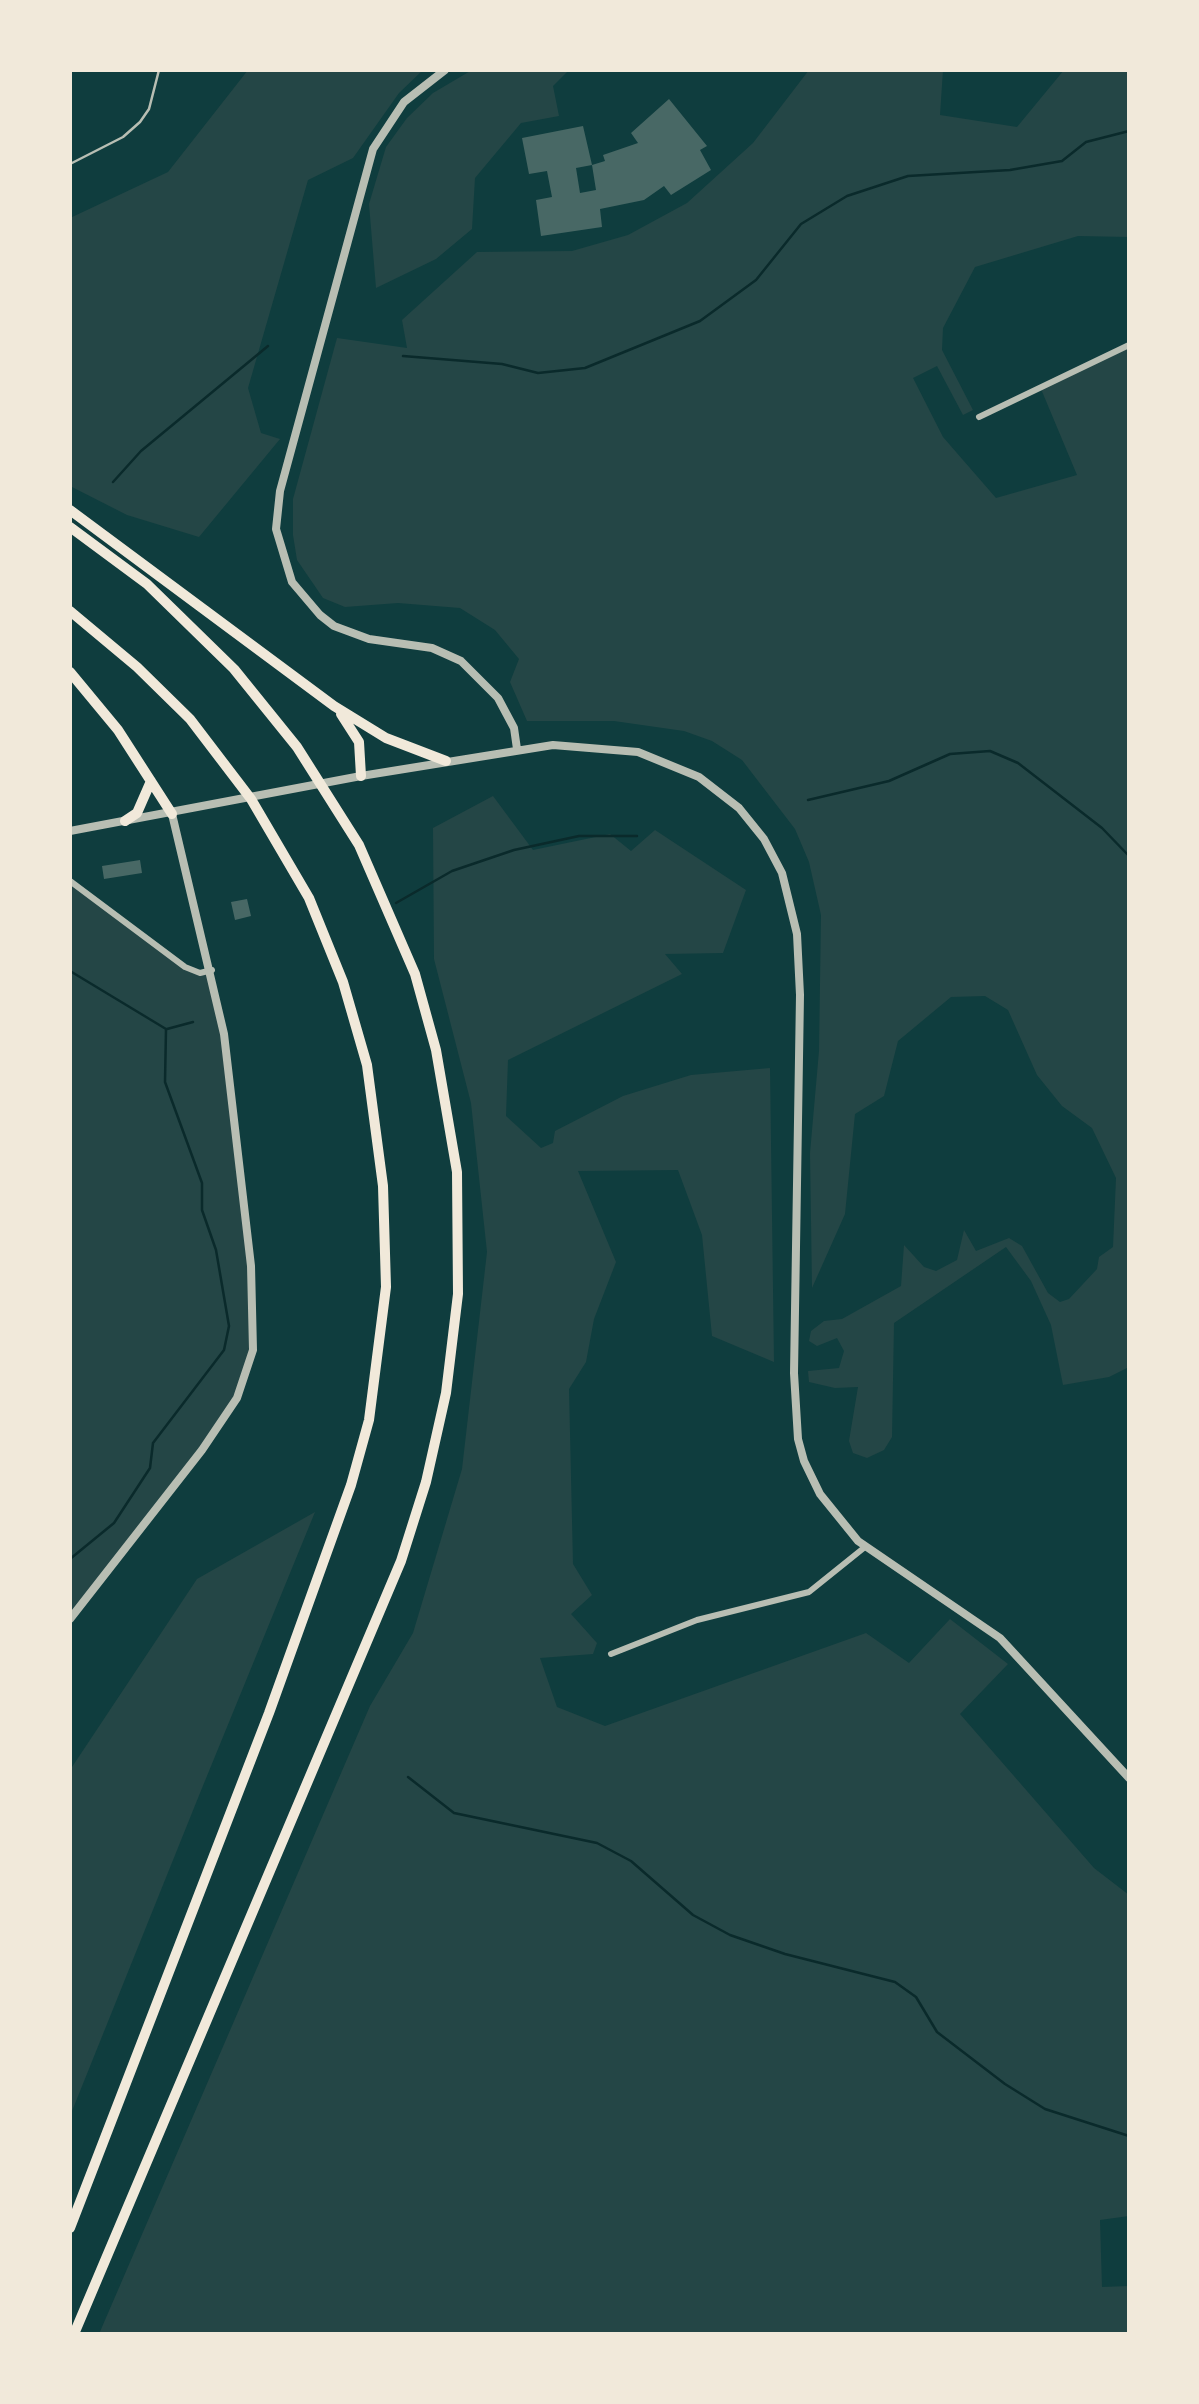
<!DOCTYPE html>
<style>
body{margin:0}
#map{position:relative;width:1199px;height:2404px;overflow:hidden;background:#0f3d3e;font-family:"Golos Text",sans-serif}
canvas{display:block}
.frame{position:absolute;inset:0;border:72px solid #f1e9da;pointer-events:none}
</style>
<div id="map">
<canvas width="1199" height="2404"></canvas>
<div class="frame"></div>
</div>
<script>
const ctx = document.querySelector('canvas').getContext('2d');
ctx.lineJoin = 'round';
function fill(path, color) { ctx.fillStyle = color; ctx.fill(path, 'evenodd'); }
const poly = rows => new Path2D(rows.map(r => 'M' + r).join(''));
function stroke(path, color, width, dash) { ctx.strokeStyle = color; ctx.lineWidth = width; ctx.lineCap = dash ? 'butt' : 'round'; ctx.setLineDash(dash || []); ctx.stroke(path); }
fill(poly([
 [248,70,423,70,399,93,353,158,308,180,248,388,261,433,280,439,199,537,127,515,70,486,70,218,168,172],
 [472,70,569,70,553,86,559,116,521,123,475,178,472,229,436,259,376,288,369,204,386,147,407,118,433,93],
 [809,70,943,70,940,115,1017,127,1064,70,1129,70,1129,237,1078,236,975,267,943,328,942,350,973,410,963,415,937,366,913,378,943,437,996,498,1077,475,1041,389,1129,345,1129,1367,1109,1377,1063,1385,1051,1325,1031,1281,1006,1247,894,1323,892,1437,884,1450,867,1458,853,1453,849,1441,858,1387,835,1388,809,1382,808,1371,839,1368,844,1351,837,1338,817,1346,809,1341,811,1331,824,1321,842,1319,901,1286,904,1245,924,1267,936,1271,957,1260,964,1230,976,1251,1009,1238,1022,1246,1048,1293,1060,1302,1069,1299,1097,1269,1099,1257,1113,1247,1116,1178,1092,1128,1062,1106,1037,1075,1008,1010,985,996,951,997,898,1041,884,1096,855,1114,845,1214,812,1288,810,1153,819,1051,821,915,809,862,795,829,742,760,712,741,684,731,614,721,527,721,510,682,519,659,495,630,460,608,398,603,345,607,323,598,297,560,293,535,293,499,337,338,407,348,402,320,477,252,572,251,628,235,687,203,753,143],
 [493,796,533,850,610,834,631,851,655,830,746,890,723,953,665,954,682,974,508,1060,506,1116,541,1148,553,1143,555,1131,623,1096,691,1075,770,1068,774,1362,712,1336,702,1235,678,1170,578,1171,616,1262,594,1319,586,1362,569,1389,573,1564,592,1595,571,1614,597,1643,593,1654,540,1658,557,1707,605,1726,866,1633,909,1663,950,1619,1008,1664,960,1714,1094,1868,1129,1895,1129,2216,1100,2220,1102,2287,1129,2286,1129,2334,99,2334,370,1706,413,1633,462,1469,487,1252,471,1103,434,959,433,828],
 [70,881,185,967,200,973,212,970,224,1034,255,1332,237,1398,70,1619],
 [315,1512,200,1793,70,2116,70,1770,197,1579]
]), '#244646');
stroke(poly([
 [403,356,502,364,538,373,585,368,700,321,756,280,801,224,847,196,908,176,1010,170,1062,161,1086,142,1129,131],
 [113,482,141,451,268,346],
 [808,800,889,781,950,754,990,751,1018,763,1102,828,1129,856],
 [396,903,452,871,514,850,579,836,637,836],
 [70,971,166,1029,165,1082,202,1183,202,1210,216,1250,229,1326,224,1350,153,1443,150,1468,114,1523,70,1559],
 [167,1029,193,1022],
 [408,1777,454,1813,597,1843,631,1861,693,1915,730,1935,785,1954,895,1982,916,1997,937,2032,1005,2084,1045,2109,1129,2136]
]), '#0a2a2b', 2.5);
fill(poly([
 [669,99,707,146,700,150,711,170,671,195,664,186,644,200,600,209,602,227,541,236,536,200,552,197,547,171,529,174,522,138,583,126,592,165,576,168,580,193,596,190,592,165,605,161,603,155,638,143,631,133],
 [140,860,142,873,104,879,102,866],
 [247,899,251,916,235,920,231,902]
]), '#486865');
stroke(poly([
 [70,164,123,137,140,122,149,109,159,70]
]), '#b8beb3', 2.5);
stroke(poly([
 [979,417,1129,345],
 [70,881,185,967,200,973,212,970],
 [611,1654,697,1620,809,1592,865,1547]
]), '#b8beb3', 6);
stroke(poly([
 [445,70,404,102,373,149,280,491,276,529,292,582,320,615,334,626,369,639,432,648,461,661,498,698,514,728,517,749],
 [70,831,361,776,553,745,638,752,699,777,739,808,764,839,782,873,797,934,800,995,794,1373,798,1439,804,1461,820,1494,858,1541,1000,1638,1129,1778],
 [70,1619,202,1450,237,1398,253,1350,251,1266,224,1034,172,814]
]), '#b8beb3', 8);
stroke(poly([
 [70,510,334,706,386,738,446,761],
 [70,527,147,584,234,669,297,747,359,845,415,974,436,1050,457,1172,458,1294,446,1393,426,1482,401,1561,74,2334],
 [70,611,137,667,190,719,251,799,309,898,343,982,367,1065,383,1186,386,1287,369,1420,351,1485,269,1713,70,2228],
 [70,672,118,730,172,814],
 [341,714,359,742,361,776],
 [125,821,137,813,151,781]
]), '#f1e9da', 10);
</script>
